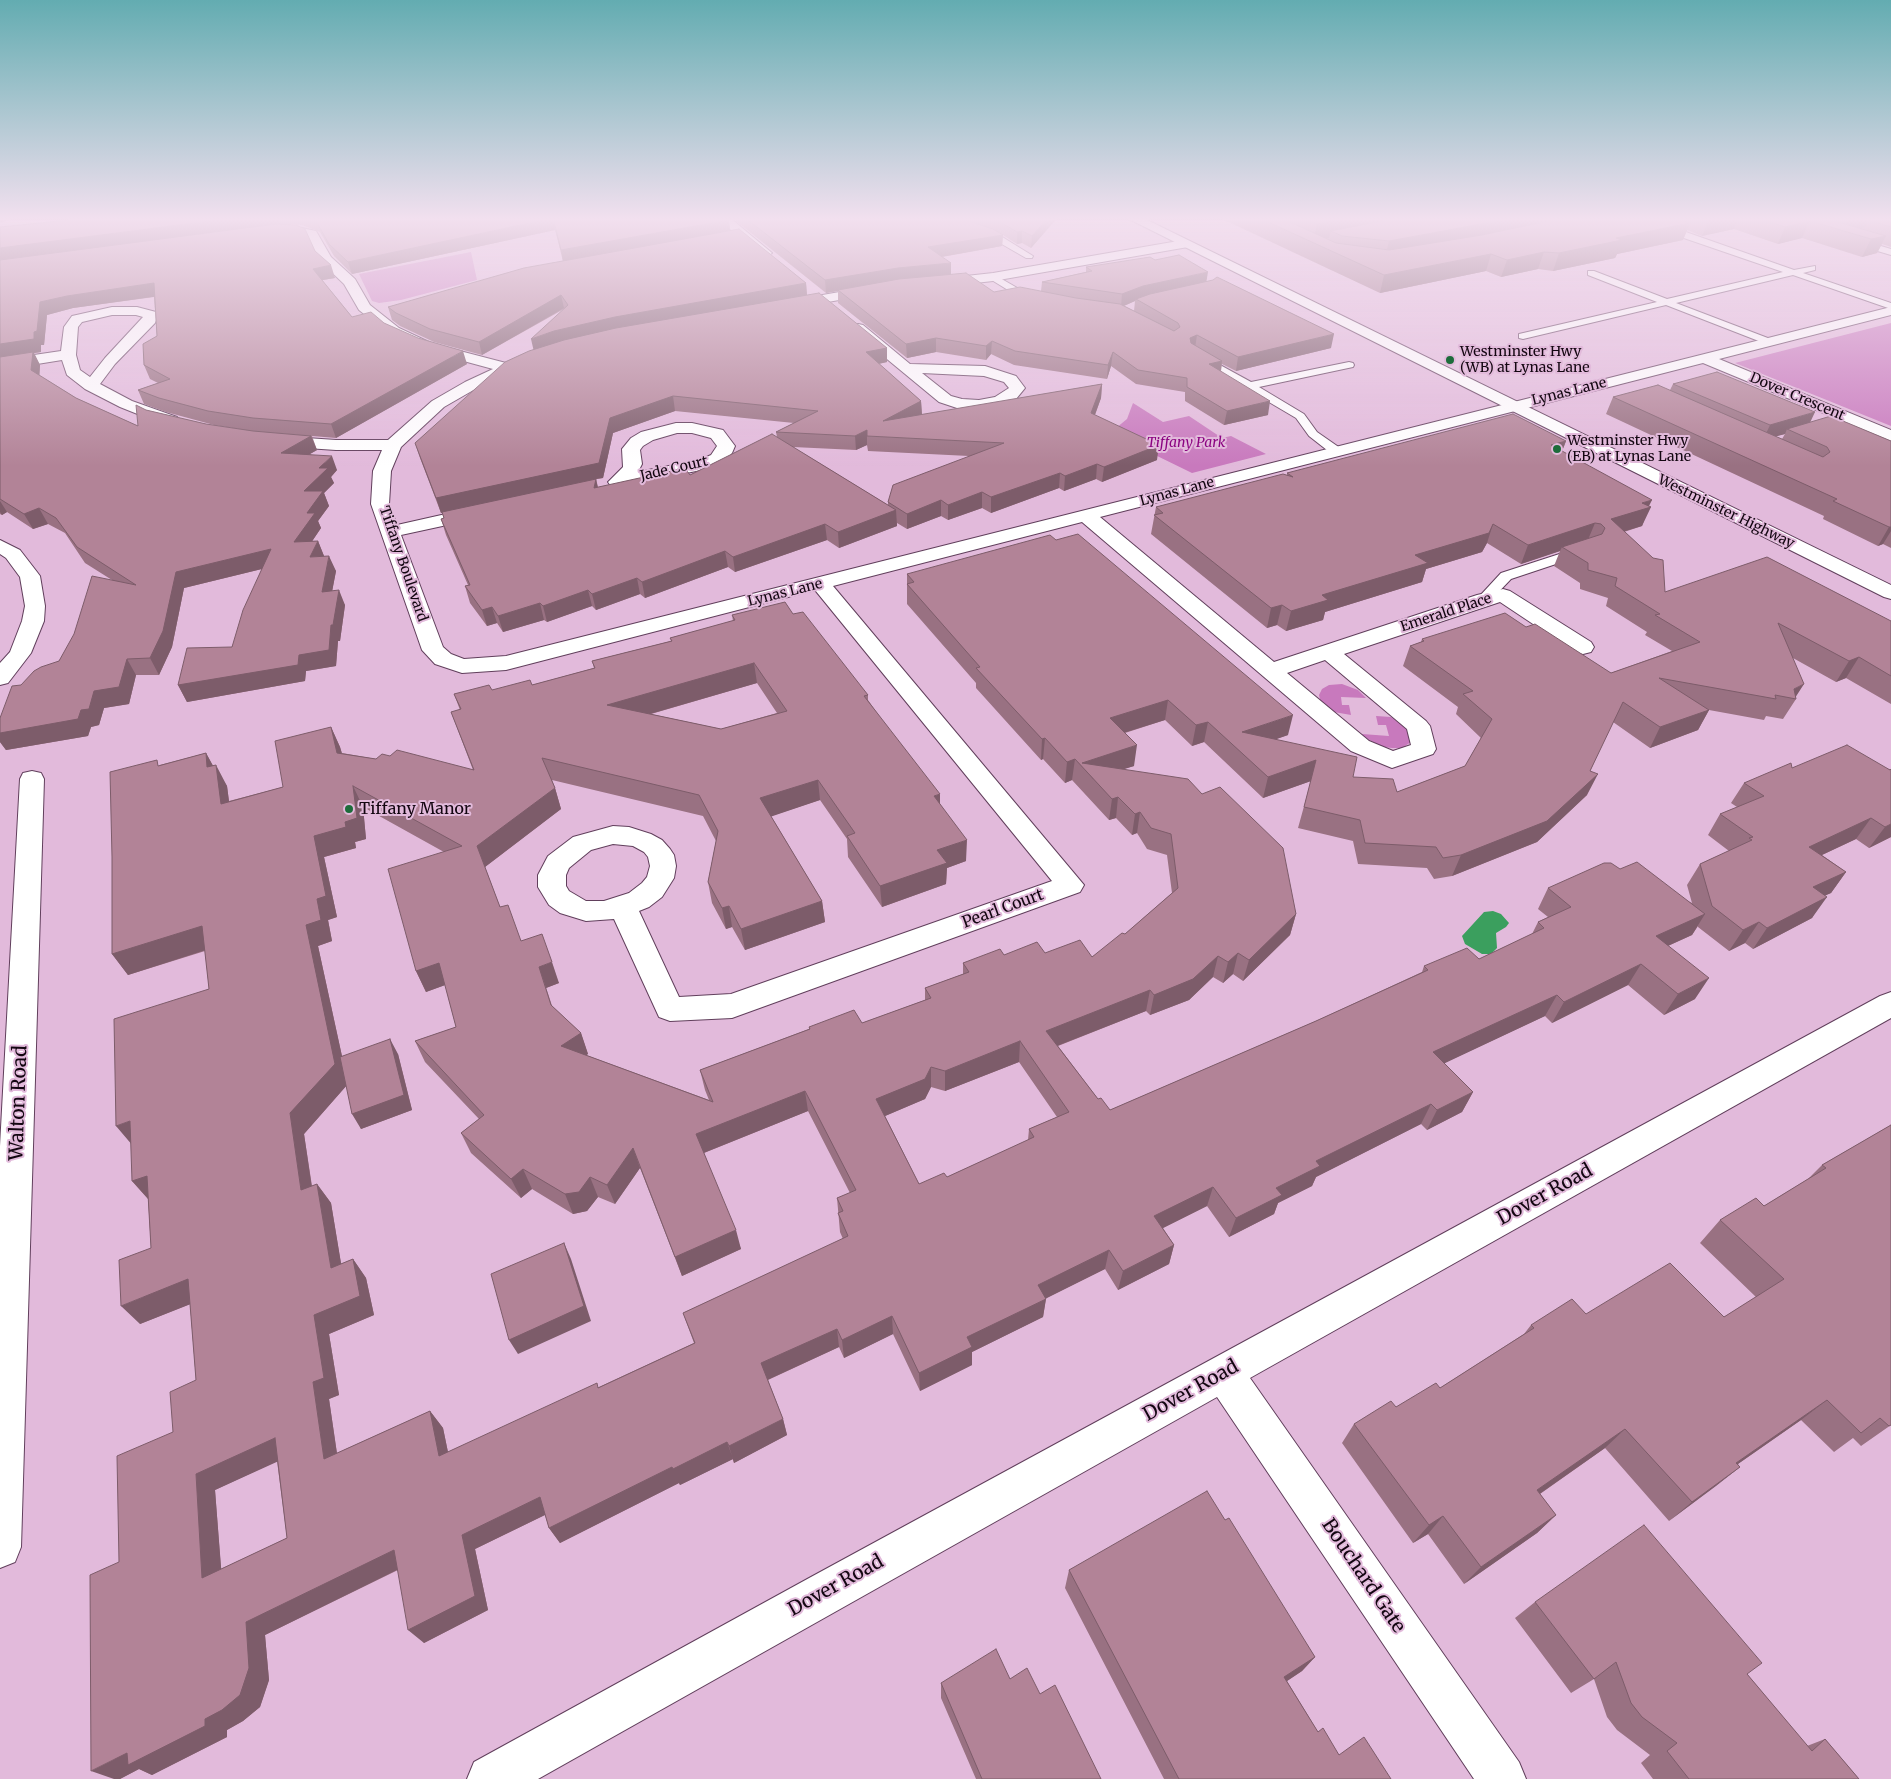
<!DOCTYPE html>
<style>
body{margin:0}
canvas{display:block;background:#e2badb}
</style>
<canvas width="1891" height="1779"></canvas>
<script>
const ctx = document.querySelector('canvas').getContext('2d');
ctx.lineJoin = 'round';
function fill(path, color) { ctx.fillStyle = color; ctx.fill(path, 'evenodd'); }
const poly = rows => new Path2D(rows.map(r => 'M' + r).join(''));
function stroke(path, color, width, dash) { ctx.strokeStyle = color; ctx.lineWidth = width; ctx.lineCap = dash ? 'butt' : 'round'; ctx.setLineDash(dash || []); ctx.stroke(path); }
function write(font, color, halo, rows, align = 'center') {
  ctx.font = font + ' Merriweather,serif'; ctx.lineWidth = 4; ctx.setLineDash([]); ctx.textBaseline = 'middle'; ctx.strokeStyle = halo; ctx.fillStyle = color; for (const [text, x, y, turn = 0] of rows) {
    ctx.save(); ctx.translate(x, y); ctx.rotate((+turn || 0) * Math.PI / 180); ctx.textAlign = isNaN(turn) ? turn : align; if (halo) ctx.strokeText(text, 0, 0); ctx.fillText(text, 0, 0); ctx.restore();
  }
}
fill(poly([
 [471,252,477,280,401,300,379,303,372,301,359,274],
 [1891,323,1891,426,1735,363],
 [1133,403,1163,422,1189,416,1222,438,1231,436,1266,454,1192,473,1110,433,1127,419],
 [1342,684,1358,690,1366,698,1341,697,1342,705,1349,705,1351,715,1334,712,1320,700,1319,695,1322,689,1329,685],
 [1376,716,1391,717,1408,730,1411,742,1402,748,1392,748,1383,747,1364,737,1362,734,1389,736,1386,725,1378,725]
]), '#c879bd');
fill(poly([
 [1493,911,1501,914,1509,923,1506,927,1496,933,1497,948,1491,954,1482,954,1465,944,1462,936,1484,912]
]), '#3b9f5e');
const lane = poly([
 [1633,217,1643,217,1794,270,1815,266,1815,270,1803,273,1891,303,1891,309,1793,275,1676,303,1773,340,1774,342,1769,345,1666,305,1523,339,1519,338,1519,334,1657,302,1588,275,1588,271,1594,271,1667,299,1783,272,1646,225,1633,217],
 [978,228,999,235,1033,256,1032,258,1026,258,993,239,975,233,975,229,978,228],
 [1857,239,1891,249,1891,255,1854,244,1853,242,1857,239],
 [993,274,1026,293,1037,295,1039,297,1034,300,1021,298,990,279,988,277,993,274],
 [1200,354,1251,382,1349,362,1353,363,1354,365,1353,367,1259,387,1304,414,1317,432,1340,448,1342,451,1340,454,1332,454,1309,436,1296,418,1196,359,1195,357,1200,354],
 [1581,547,1586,548,1588,551,1586,554,1511,579,1489,602,1484,603,1479,602,1477,599,1501,573,1581,547]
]);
const street = poly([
 [716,217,729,217,772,253,766,257,761,256,716,217],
 [292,226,316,231,331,257,355,279,370,305,399,328,433,344,506,363,524,356,529,358,532,361,529,364,477,388,444,407,401,447,391,471,389,504,397,525,477,507,484,509,486,513,484,517,401,535,443,647,451,654,464,659,506,656,1891,307,1891,315,1719,359,1891,430,1891,441,1703,363,1100,517,1274,662,1477,595,1503,589,1510,591,1591,642,1594,647,1591,652,1583,654,1575,652,1500,602,1344,654,1426,721,1430,726,1436,749,1433,754,1392,768,1351,751,1082,522,833,586,1084,885,1080,892,743,1014,732,1018,670,1021,659,1017,614,919,586,921,560,913,549,905,538,887,538,875,548,856,573,837,613,826,629,827,651,834,662,840,670,849,674,855,676,866,674,878,662,897,649,907,639,911,679,997,731,994,1052,881,815,590,506,670,462,673,435,664,422,650,371,504,373,471,382,450,336,450,277,446,271,445,268,441,271,437,277,436,336,440,388,440,432,401,465,382,493,369,423,350,389,334,359,310,344,284,321,262,307,237,292,234,269,236,263,232,269,228,292,226],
 [1325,660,1407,729,1411,745,1393,751,1369,741,1287,673,1325,660],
 [613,844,633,846,644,852,648,857,650,866,647,877,642,883,629,893,604,901,586,901,569,891,566,886,566,875,569,868,591,850,613,844],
 [1184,240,1188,241,1190,244,1188,247,993,281,939,287,932,283,939,279,993,273,1184,240],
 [874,286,879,287,881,290,879,293,788,309,781,305,788,301,874,286],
 [112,307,137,307,156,312,158,315,155,323,115,364,100,384,132,401,177,417,179,421,177,425,165,425,120,407,85,389,67,375,62,360,0,370,0,360,61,351,64,327,72,316,112,307],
 [112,315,136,315,143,317,105,358,90,377,80,370,76,355,78,327,82,322,112,315],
 [858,324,863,325,910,364,985,366,1016,376,1025,388,1016,399,1006,404,979,410,960,409,939,402,853,331,851,328,853,325,858,324],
 [922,373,984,376,1004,382,1009,388,995,397,979,400,962,399,951,396,922,373],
 [676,423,692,423,723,430,735,446,732,453,723,463,711,468,617,487,611,486,608,482,623,467,622,449,631,438,641,432,676,423],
 [677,433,692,433,711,438,717,446,711,455,700,460,638,472,642,464,640,450,643,446,653,440,677,433],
 [0,540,20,550,37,572,40,576,45,606,44,621,31,653,8,683,0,685,0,663,10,652,22,621,25,606,20,577,6,558,0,554,0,540],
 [32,771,41,773,44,779,21,1547,15,1562,0,1568,0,1146,20,779,23,773,32,771],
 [1891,992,1891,1018,1250,1378,1519,1762,1526,1779,1474,1779,1217,1397,538,1779,467,1779,474,1762,811,1577,1880,996,1891,992]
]);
const secondary = poly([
 [1125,217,1141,217,1891,585,1891,599,1884,597,1125,217]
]);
stroke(lane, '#613f5c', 2);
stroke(street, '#613f5c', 2);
stroke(secondary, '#613f5c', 2);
fill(lane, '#fff');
fill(street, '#fff');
fill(secondary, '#fff');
fill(poly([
 [101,217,725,217,729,220,730,231,806,283,807,295,887,348,887,362,879,364,921,401,922,415,1102,384,1101,398,1095,415,1157,460,1102,482,1096,479,1064,491,1059,488,991,513,982,508,948,520,941,516,907,529,897,523,897,526,839,548,827,540,735,572,728,567,645,598,640,594,596,610,592,606,547,622,544,620,503,632,497,623,487,626,470,603,465,586,468,585,446,535,441,519,444,519,442,513,441,513,420,458,415,443,534,350,564,309,482,355,434,342,400,326,392,320,388,307,563,261,555,230,352,274,334,256,320,232,302,225,280,224,315,251,335,278,322,280,352,317,384,323,467,364,336,438,312,436,317,450,310,454,337,470,331,477,334,483,324,493,329,506,318,521,321,528,312,541,318,541,324,556,336,571,332,591,345,605,340,641,338,641,336,666,306,671,305,681,187,702,178,685,232,647,262,569,184,588,172,647,159,675,136,675,129,704,104,708,99,725,91,727,88,736,6,750,0,742,0,718,21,685,59,661,112,580,85,563,65,533,48,524,33,529,7,512,2,515,0,514,0,227],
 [154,297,157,336,144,365,150,379,158,383,138,390,144,404,166,412,214,425,256,432,206,424,146,410,138,426,76,398,39,375,40,365,34,353,41,352,41,345,44,345,47,315,73,308],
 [675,411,794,423,776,432,777,437,690,475,598,487,596,479,603,478,613,433],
 [867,445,868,451,969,456,888,502,888,505,793,447,856,450],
 [731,217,936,217,939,218,937,217,1058,217,1031,248,1022,243,1017,244,1003,235,1002,246,942,257,951,274,994,292,1041,291,1042,282,1086,272,1086,267,1207,281,1331,348,1236,371,1222,364,1221,371,1268,415,1224,425,1185,401,1185,392,1136,384,1111,366,1107,379,1014,365,991,354,986,360,936,352,907,358,838,303,838,291,826,293],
 [1135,301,1134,311,1124,306],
 [1218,217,1891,217,1891,247,1882,244,1877,253,1862,257,1802,238,1778,244,1734,229,1702,236,1687,230,1683,240,1617,254,1615,258,1553,271,1538,269,1501,277,1486,271,1380,293],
 [1673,384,1810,422,1891,441,1891,548,1883,544,1878,546,1823,519,1824,516,1606,414,1613,397,1670,390],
 [1785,434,1782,439,1775,436],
 [1566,441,1562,451,1649,506,1642,526,1624,532,1665,592,1891,621,1891,704,1846,678,1836,682,1793,658,1796,699,1783,719,1766,716,1764,720,1709,710,1698,730,1650,748,1613,722,1590,771,1587,795,1537,842,1452,876,1434,879,1427,868,1358,864,1353,841,1298,828,1311,781,1263,798,1204,742,1192,746,1165,720,1125,733,1134,766,1123,769,1296,914,1290,935,1243,981,1233,974,1223,983,1213,977,1189,1000,1150,1015,1146,1011,1058,1046,1098,1099,1110,1110,1316,1021,1422,972,1424,966,1479,959,1532,934,1538,922,1548,917,1538,909,1548,888,1620,869,1692,903,1687,885,1700,864,1729,851,1708,835,1720,814,1737,807,1731,803,1744,783,1792,768,1891,769,1891,837,1869,848,1856,839,1822,855,1846,872,1831,893,1825,895,1812,918,1753,949,1745,943,1729,951,1698,927,1698,926,1692,935,1668,946,1695,999,1664,1015,1628,985,1552,1023,1545,1016,1444,1063,1473,1092,1462,1112,1427,1130,1421,1124,1316,1177,1312,1186,1278,1203,1274,1214,1229,1237,1207,1206,1163,1228,1174,1245,1169,1264,1118,1290,1105,1269,1046,1298,1043,1317,972,1352,972,1365,920,1391,893,1334,844,1358,839,1347,768,1380,783,1419,787,1435,734,1463,733,1459,680,1485,679,1483,560,1543,549,1528,545,1515,475,1549,488,1610,424,1643,398,1570,265,1635,269,1680,260,1707,243,1721,227,1730,227,1737,152,1775,139,1769,120,1779,114,1779,119,1562,173,1432,196,1380,190,1304,140,1324,151,1248,148,1199,132,1181,209,989,205,951,128,975,112,954,160,765,206,753,213,766,227,786,229,801,283,787,331,727,340,747,342,753,376,759,390,756,473,770,451,712,460,710,454,694,492,690,532,685,594,668,592,661,671,641,670,638,733,621,732,615,793,614,868,695,868,700,940,804,966,861,947,868,946,884,882,907,848,857,847,839,820,800,771,816,822,901,825,922,745,950,732,927,726,929,712,903,708,882,716,841,703,816,552,780,555,788,561,809,485,867,500,907,521,941,559,983,546,988,552,1006,581,1033,588,1054,586,1055,709,1100,705,1090,700,1070,809,1029,809,1027,862,1023,925,1000,925,988,963,974,963,963,1004,955,1045,953,1092,957,1125,934,1172,893,1167,855,1147,849,1137,833,1132,835,1116,818,1109,820,1072,780,1065,783,1043,759,1041,760,976,688,976,683,907,604,907,574,1288,735,1276,739,1353,777,1397,792,1465,766,1481,738,1456,714,1458,707,1403,666,1410,646,1421,642,1422,639,1526,627,1611,673,1672,651,1645,635,1647,632,1606,606,1608,598,1580,589,1580,583,1554,566,1560,551,1521,564,1487,543,1482,552,1426,569,1422,582,1325,612,1323,620,1286,631,1277,625,1267,628,1151,534,1156,507,1287,475,1287,473],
 [757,683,777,713,721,729,651,714],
 [363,807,444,852,416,971,426,992,445,985,456,1027,415,1041,425,1062,479,1119,461,1133,471,1153,521,1198,532,1189,573,1214,587,1211,598,1197,615,1204,640,1168,682,1276,741,1249,704,1153,808,1111,850,1193,837,1198,840,1232,843,1239,683,1313,694,1343,599,1387,448,1452,443,1428,430,1411,337,1453,329,1399,339,1395,329,1334,374,1315,366,1278,353,1259,341,1264,331,1203,317,1184,312,1186,304,1134,346,1086,361,1129,412,1110,398,1054,342,1056,318,946,332,941,328,920,337,917,324,857,356,848,355,842,366,839],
 [1019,1062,1057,1117,1029,1129,1028,1140,947,1177,919,1184,885,1116,925,1099,931,1087,945,1091],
 [277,1461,287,1538,221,1569,215,1490],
 [1891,1125,1891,1425,1861,1446,1853,1438,1834,1452,1801,1420,1738,1464,1740,1467,1669,1521,1605,1448,1540,1494,1556,1515,1537,1533,1464,1584,1428,1534,1413,1543,1342,1443,1354,1424,1396,1407,1440,1388,1524,1334,1531,1325,1586,1314,1724,1317,1756,1297,1700,1243,1720,1220,1764,1206,1808,1179,1822,1165],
 [1225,1520,1315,1657,1302,1671,1287,1681,1318,1732,1339,1755,1391,1779,1164,1779,1065,1588,1069,1570],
 [1535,1602,1747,1674,1807,1746,1825,1739,1859,1779,1653,1779,1641,1763,1650,1755,1617,1730,1607,1717,1594,1679,1571,1693,1515,1618],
 [1010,1679,1040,1694,1101,1779,976,1779,941,1698,941,1683]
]), '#997182');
fill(poly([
 [0,217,16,217,0,223],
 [241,217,278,217,280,224,0,261,0,248],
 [1049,217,1058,217,1031,248,1032,236],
 [1354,217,1440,217,1331,231,1329,238,1313,241,1317,224],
 [1519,217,1605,217,1385,258,1389,241],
 [1718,217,1739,217,1734,229,1702,236,1709,219],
 [1849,217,1891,217,1868,220,1865,227,1845,232,1843,231],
 [553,218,555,230,352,274,348,262],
 [729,220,730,232,563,262,561,250],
 [1810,221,1802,238,1778,244,1785,227],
 [1690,223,1683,240,1617,254,1615,258,1553,271,1559,253,1616,238],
 [1022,231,1022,243,1017,244,1017,232],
 [1003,235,1002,246,929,259,928,247],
 [1886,236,1877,253,1862,257,1871,239],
 [1544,252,1538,269,1501,277,1507,260],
 [1491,254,1486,271,1380,293,1384,275],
 [951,263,951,275,899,280,826,293,825,280,898,268],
 [331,265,335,278,317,281,313,269],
 [1208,272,1206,284,1136,299,1135,301,1121,307,1122,294,1143,286],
 [154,283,159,296,73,308,47,315,44,345,41,345,41,352,34,353,40,365,39,384,0,359,0,344,34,332,40,302,67,296],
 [806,283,807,296,534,352,531,339,554,331,615,317],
 [561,295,564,308,482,355,479,342],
 [1334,334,1331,348,1236,371,1238,357],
 [1197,335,1195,348,1188,351,1190,338],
 [936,338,936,352,907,358,906,344],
 [992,341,991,354,986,360,986,346],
 [887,348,887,362,867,366,866,352],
 [463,351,467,364,336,438,331,424],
 [1113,352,1111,366,1107,379,1108,365],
 [1222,361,1220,375,1209,364],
 [1102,384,1101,398,1090,428,1091,413],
 [673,396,675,411,613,433,603,478,596,479,599,494,594,488,596,479,441,513,436,498,610,418],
 [921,401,922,416,883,421],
 [1270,401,1268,415,1224,425,1227,411],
 [1815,412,1808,427,1787,429,1785,434,1763,440,1770,425],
 [867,430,867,445,856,450,855,436],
 [311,436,317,450,287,467,281,453],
 [1566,441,1559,459,1551,445],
 [1159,445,1157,460,1102,482,1104,467],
 [332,456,337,470,331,477,334,483,324,493,329,506,318,521,321,528,301,558,294,542,307,513,304,491,319,468],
 [1097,464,1096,479,1064,491,1065,476],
 [1060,473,1059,488,991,513,991,497],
 [982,492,982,508,948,520,948,505],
 [941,500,941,516,907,529,907,514],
 [1652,500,1648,508,1651,507,1642,526,1602,538,1611,519,1642,503],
 [0,501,7,512,2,515,0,512],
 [39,508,48,524,33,529,24,514],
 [896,510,897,526,839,548,838,532],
 [1595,523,1587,542,1562,547,1560,551,1521,564,1528,545],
 [825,524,827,540,735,572,733,557],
 [1493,524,1487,543,1482,552,1426,569,1422,582,1325,612,1323,620,1286,631,1291,611,1322,595,1415,555],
 [1889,527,1891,527,1891,531,1883,544,1878,546],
 [318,541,324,556,310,557],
 [271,549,278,565,184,588,172,647,159,675,150,658,176,572],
 [725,551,728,567,645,598,642,582],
 [329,556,336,571,329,608,322,592],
 [637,578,640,594,596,610,592,594],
 [339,590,345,605,340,641,338,641,336,666,306,671,305,681,187,702,178,685,299,655,331,625],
 [588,590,592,606,547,622,543,606],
 [540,603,544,620,503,632,498,616],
 [1282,605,1277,625,1267,628,1271,608],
 [492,607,497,623,487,626,482,610],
 [1859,657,1846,678,1836,682,1849,661],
 [127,659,136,675,129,704,104,708,99,725,91,727,88,736,6,750,0,742,0,733,81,710,94,691],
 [754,663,757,683,612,725,607,705],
 [1804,684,1795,698,1794,689],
 [1168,700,1165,720,1107,738,1110,718],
 [1709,710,1698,730,1650,748,1660,727],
 [1293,715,1288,735,1240,752,1242,732],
 [1208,722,1204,742,1192,746,1196,725],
 [331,727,340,747,347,773,337,753],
 [1045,738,1043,759,1041,760,1042,739],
 [1137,745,1134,766,1093,779,1082,763],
 [206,753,217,773,216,765,227,786,232,825,221,804,207,767],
 [1075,759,1072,780,1065,783,1067,762],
 [1316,760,1311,781,1263,798,1268,777],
 [1598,774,1587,795,1537,842,1452,876,1461,855],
 [818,780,820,800,764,819,760,798],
 [353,786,363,807,366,839,355,842,356,848,324,857,337,917,328,920,332,941,318,946,348,1084,304,1134,315,1209,301,1190,290,1113,306,925,317,899,314,836,345,822],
 [555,788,561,809,485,867,477,846],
 [940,794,940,815,934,796],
 [1118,797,1116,818,1109,820,1112,799],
 [1140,812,1137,833,1132,835,1135,814],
 [1871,818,1856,839,1794,868,1809,847],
 [1891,824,1891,837,1869,848,1885,827],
 [967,840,966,861,947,868,946,884,882,907,880,886,937,850],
 [1846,872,1831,893,1798,908,1813,887],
 [1827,897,1812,918,1753,949,1767,928],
 [822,901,825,922,745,950,741,929],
 [729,906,732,927,726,929,722,908],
 [1296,914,1290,935,1243,981,1249,960],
 [1705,914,1692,935,1643,957,1656,936],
 [1759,922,1745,943,1729,951,1743,930],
 [202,926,215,947,128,975,112,954],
 [1238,953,1233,974,1223,983,1228,962],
 [1218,956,1213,977,1189,1000,1150,1015,1154,995],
 [552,962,559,983,546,988,559,1026,539,967],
 [439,963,448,984,426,992,416,971],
 [1641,964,1628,985,1552,1023,1564,1002],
 [1709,978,1695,999,1664,1015,1678,994],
 [1150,990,1146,1011,1044,1051,1046,1031],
 [1557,995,1545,1016,1424,1073,1433,1052],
 [581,1033,588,1054,569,1067,561,1046],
 [390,1039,398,1054,412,1110,361,1129,352,1114],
 [1020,1041,1019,1062,945,1091,945,1071],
 [931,1067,931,1087,925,1099,878,1119,876,1099],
 [805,1091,808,1111,701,1154,696,1134],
 [1473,1092,1462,1112,1427,1130,1437,1110],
 [1431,1104,1421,1124,1316,1177,1312,1186,1278,1203,1274,1214,1229,1237,1236,1218,1276,1188,1316,1161],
 [130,1121,133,1146,116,1126],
 [633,1148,640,1168,615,1204,607,1185],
 [523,1169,532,1189,521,1198,511,1179],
 [147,1176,150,1201,132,1181],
 [590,1177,598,1197,587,1211,573,1214,565,1194],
 [317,1184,331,1203,345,1287,331,1268],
 [1213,1187,1207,1206,1149,1235,1154,1216],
 [736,1230,741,1249,682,1276,675,1257],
 [564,1243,571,1259,591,1321,518,1354,509,1340],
 [1174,1245,1169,1264,1118,1290,1123,1271],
 [1109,1250,1105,1269,1035,1304,1038,1285],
 [353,1259,366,1278,374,1315,329,1334,339,1395,329,1399,340,1475,324,1459,313,1382,314,1315],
 [188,1279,206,1298,140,1324,121,1306],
 [1046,1299,1043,1317,972,1352,972,1365,920,1391,919,1373,967,1337],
 [892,1316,893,1334,844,1358,842,1340],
 [837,1329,839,1347,765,1381,761,1363],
 [1827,1400,1801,1420,1712,1482,1736,1463],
 [430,1411,443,1428,452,1472,439,1456],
 [783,1419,787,1435,734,1463,729,1446],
 [1625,1429,1605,1448,1518,1509,1537,1490],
 [275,1438,292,1455,215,1490,223,1592,202,1578,196,1474],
 [727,1442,733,1459,680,1485,679,1483,560,1543,549,1528,672,1467],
 [1740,1467,1716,1486,1669,1521,1692,1502],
 [540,1497,551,1512,475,1549,488,1610,424,1643,408,1630,462,1535],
 [1556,1515,1537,1533,1464,1584,1481,1567],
 [1443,1516,1428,1534,1413,1543,1429,1525],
 [394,1550,409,1564,265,1635,269,1680,260,1707,243,1721,227,1730,227,1737,152,1775,139,1769,120,1779,114,1779,91,1771,127,1753,205,1719,246,1622],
 [1315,1657,1302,1671,1272,1691,1284,1677]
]), '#7d5c6a');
const building = poly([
 [101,217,241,217,0,248,0,227,101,217],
 [307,217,725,217,729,220,561,250,553,218,348,262,329,244,316,221,307,217],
 [744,217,936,217,937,218,963,219,993,229,1003,235,928,247,951,263,898,268,825,280,744,217],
 [986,217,1049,217,1032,236,1022,231,1017,232,1000,222,986,217],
 [1257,217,1279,217,1336,243,1389,250,1482,235,1567,217,1673,217,1690,223,1616,238,1622,240,1559,253,1544,252,1507,260,1491,254,1384,275,1257,217],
 [1301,217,1354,217,1317,224,1301,217],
 [1401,217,1519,217,1389,241,1342,236,1331,231,1401,217],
 [1704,217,1718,217,1709,219,1704,217],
 [1756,217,1821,217,1886,236,1871,239,1810,221,1785,227,1756,217],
 [1888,217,1891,217,1891,227,1868,220,1888,217],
 [276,224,296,225,305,229,315,251,331,265,313,269,352,317,371,312,384,323,418,338,463,351,331,424,253,418,208,411,159,398,138,390,170,379,144,365,143,344,157,336,154,283,67,296,40,302,37,331,34,332,34,339,0,344,0,260,276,224],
 [739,229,806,283,615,317,554,331,531,339,568,305,561,295,479,342,430,329,396,313,388,307,524,268,739,229],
 [1179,255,1208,272,1143,286,1122,294,1042,282,1092,271,1086,267,1150,257,1155,260,1179,255],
 [966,273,994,292,1020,287,1076,298,1120,304,1174,331,1180,327,1178,323,1136,299,1150,294,1213,280,1217,277,1334,334,1238,357,1197,335,1190,338,1191,343,1222,361,1209,364,1270,401,1227,411,1187,387,1187,378,1138,370,1113,352,1108,365,1015,351,992,341,986,346,936,338,906,344,838,290,899,279,966,273],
 [819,293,887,348,866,352,921,401,883,421,1102,384,1091,413,1159,445,1104,467,1097,464,1065,476,1060,473,991,497,982,492,948,505,941,500,907,514,888,502,893,485,1004,443,867,436,867,430,855,436,776,432,818,411,673,396,610,418,599,463,436,498,415,443,505,362,529,351,564,340,616,328,819,293],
 [33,352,31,370,76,398,138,426,136,405,146,410,206,424,253,431,311,436,281,453,332,456,319,468,328,468,304,491,323,491,307,513,315,513,294,542,318,541,310,557,329,556,322,592,339,590,333,625,331,625,329,650,299,655,298,665,178,685,187,648,232,647,243,610,271,549,176,572,163,631,150,658,127,659,119,687,94,691,89,709,81,710,78,719,0,733,0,718,12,686,21,685,34,671,41,667,59,661,74,634,92,576,136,585,77,547,56,518,39,508,24,514,0,499,0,357,33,352],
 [1717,372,1815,412,1770,425,1673,384,1717,372],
 [1658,385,1823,457,1830,452,1827,447,1787,429,1831,416,1891,441,1891,527,1889,527,1833,501,1837,499,1613,397,1658,385],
 [1513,414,1566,441,1551,445,1652,500,1642,503,1651,507,1611,519,1653,558,1663,560,1665,592,1767,557,1891,621,1891,676,1859,657,1849,661,1778,623,1804,684,1794,689,1796,699,1775,695,1776,699,1659,678,1709,710,1660,727,1623,702,1590,771,1598,774,1547,821,1461,855,1443,858,1436,847,1365,843,1360,820,1304,807,1316,760,1268,777,1208,722,1196,725,1168,700,1110,718,1137,745,1082,763,1188,779,1202,794,1220,787,1283,848,1296,914,1249,960,1238,953,1228,962,1218,956,1193,979,1154,995,1150,990,1046,1031,1098,1099,1101,1098,1110,1110,1316,1021,1428,970,1424,966,1467,948,1479,959,1544,928,1538,922,1571,907,1548,888,1604,863,1611,863,1620,869,1637,862,1705,914,1656,936,1709,978,1678,994,1641,964,1564,1002,1557,995,1433,1052,1473,1092,1437,1110,1431,1104,1316,1161,1320,1166,1276,1188,1282,1195,1236,1218,1213,1187,1154,1216,1174,1245,1123,1271,1109,1250,1038,1285,1046,1299,967,1337,972,1347,919,1373,892,1316,842,1340,837,1329,761,1363,783,1419,729,1446,727,1442,673,1469,672,1467,549,1528,540,1497,462,1535,475,1596,408,1630,394,1550,246,1622,249,1668,240,1695,222,1710,205,1719,205,1726,128,1765,127,1753,91,1771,90,1575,119,1562,117,1456,173,1432,170,1392,196,1380,188,1279,121,1306,119,1260,151,1248,147,1176,132,1181,130,1121,116,1126,114,1019,209,989,202,926,112,954,112,857,110,772,157,760,158,766,206,753,207,767,216,765,221,804,283,787,275,741,331,727,337,753,376,759,382,754,390,756,397,750,474,770,451,712,461,709,454,694,489,685,492,690,530,680,532,685,595,668,592,661,672,641,670,638,735,620,732,615,785,602,793,614,803,612,868,695,864,696,940,794,934,796,967,840,937,850,947,863,880,886,847,836,855,833,818,780,760,798,822,901,741,929,729,906,722,908,708,882,718,831,699,795,542,758,555,788,477,846,500,907,508,905,521,941,542,934,552,962,539,967,551,1005,581,1033,561,1046,713,1102,700,1070,810,1029,809,1027,854,1010,862,1023,931,998,925,988,969,972,963,963,1000,949,1004,955,1037,942,1045,953,1080,940,1092,957,1122,933,1125,934,1178,888,1171,834,1151,828,1140,812,1135,814,1118,797,1112,799,1075,759,1067,762,1045,738,1042,739,976,668,980,667,907,584,914,582,907,574,1050,535,1056,540,1078,534,1293,715,1242,732,1357,757,1353,777,1393,779,1397,792,1465,766,1492,719,1463,694,1473,691,1410,646,1424,641,1422,639,1505,613,1526,627,1535,624,1611,673,1700,642,1655,615,1660,614,1615,586,1617,578,1588,570,1588,563,1562,547,1602,534,1605,528,1601,524,1595,523,1528,545,1493,524,1489,533,1415,555,1428,563,1322,595,1328,600,1291,611,1282,605,1271,608,1154,515,1163,513,1156,507,1283,474,1293,477,1287,473,1513,414],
 [754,663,787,711,721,729,607,705,754,663],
 [353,786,462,846,388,869,416,971,439,963,456,1027,415,1041,484,1115,461,1133,511,1179,523,1169,565,1194,579,1192,590,1177,607,1185,633,1148,675,1257,736,1230,696,1134,805,1091,856,1190,837,1198,843,1211,838,1213,848,1236,683,1313,695,1343,598,1388,597,1383,439,1456,430,1411,324,1459,313,1382,324,1378,314,1315,360,1296,353,1259,331,1268,317,1184,301,1190,290,1113,335,1064,306,925,321,920,317,899,326,896,314,836,346,827,345,822,357,818,353,786],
 [1020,1041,1069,1112,1029,1129,1034,1137,947,1177,944,1173,919,1184,876,1099,925,1079,931,1067,945,1071,1020,1041],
 [275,1438,287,1538,202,1578,196,1474,275,1438],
 [772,434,896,510,838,532,825,524,733,557,725,551,642,582,637,578,592,594,588,590,543,606,540,603,498,616,492,607,482,610,465,586,470,585,441,519,444,518,442,512,596,479,594,488,685,468,690,475,772,434],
 [1847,745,1890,770,1891,769,1891,824,1885,827,1871,818,1809,847,1846,872,1813,887,1827,897,1767,928,1759,922,1743,930,1712,906,1700,864,1752,840,1749,838,1753,837,1720,814,1764,796,1744,783,1791,763,1792,768,1847,745],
 [390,1039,404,1095,352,1114,340,1057,390,1039],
 [1891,1125,1891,1425,1889,1426,1880,1418,1861,1433,1827,1400,1736,1463,1740,1467,1692,1502,1625,1429,1537,1490,1556,1515,1481,1567,1443,1516,1429,1525,1354,1424,1391,1401,1396,1407,1436,1383,1440,1388,1534,1328,1531,1325,1572,1299,1586,1314,1670,1263,1724,1317,1784,1279,1720,1220,1756,1198,1764,1206,1826,1168,1822,1165,1891,1125],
 [564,1243,584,1306,509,1340,491,1274,564,1243],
 [1207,1491,1225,1520,1229,1518,1315,1657,1284,1677,1318,1732,1323,1728,1339,1755,1364,1737,1391,1779,1179,1779,1069,1570,1207,1491],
 [1644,1525,1762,1663,1747,1674,1812,1751,1825,1739,1859,1779,1689,1779,1667,1751,1677,1743,1642,1717,1631,1703,1616,1662,1594,1679,1535,1602,1644,1525],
 [996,1649,1010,1679,1027,1668,1040,1694,1055,1685,1101,1779,982,1779,941,1683,996,1649]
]);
fill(building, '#b28397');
stroke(building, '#7d5c6a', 1);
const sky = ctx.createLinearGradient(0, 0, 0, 466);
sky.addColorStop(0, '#63acb1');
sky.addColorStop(0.47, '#f2e0ef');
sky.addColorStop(1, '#f2e0ef00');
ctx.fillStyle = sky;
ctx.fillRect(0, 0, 1891, 466);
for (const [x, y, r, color] of [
 [1450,360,5,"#1d6c3b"],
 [1557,449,5,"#1d6c3b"],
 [349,809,5,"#1d6c3b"]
]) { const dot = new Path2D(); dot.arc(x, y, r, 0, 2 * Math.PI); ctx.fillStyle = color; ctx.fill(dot); stroke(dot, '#e2badb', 2); }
write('14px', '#130611', '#e2badb', [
 ["Westminster Hwy",1460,352],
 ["(WB) at Lynas Lane",1460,368],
 ["Westminster Hwy",1567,441],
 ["(EB) at Lynas Lane",1567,457]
], 'left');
write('14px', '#130611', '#e2badb', [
 ["Lynas Lane",1569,392,-14],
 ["Dover Crescent",1797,397,23],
 ["Jade Court",674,469,-13],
 ["Lynas Lane",1177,492,-15],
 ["Westminster Highway",1726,512,26],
 ["Tiffany Boulevard",403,564,71],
 ["Lynas Lane",785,593,-14],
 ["Emerald Place",1446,613,-18]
]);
write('italic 14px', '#8b0381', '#e2badb', [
 ["Tiffany Park",1186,443]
]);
write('16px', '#130611', '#e2badb', [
 ["Tiffany Manor",359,809]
], 'left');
write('16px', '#130611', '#e2badb', [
 ["Pearl Court",1003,909,-20]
]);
write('19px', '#130611', '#e2badb', [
 ["Walton Road",19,1103,-88],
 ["Dover Road",1545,1195,-29],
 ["Dover Road",1191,1391,-29],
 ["Bouchard Gate",1363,1576,56],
 ["Dover Road",836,1586,-29]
]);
</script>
